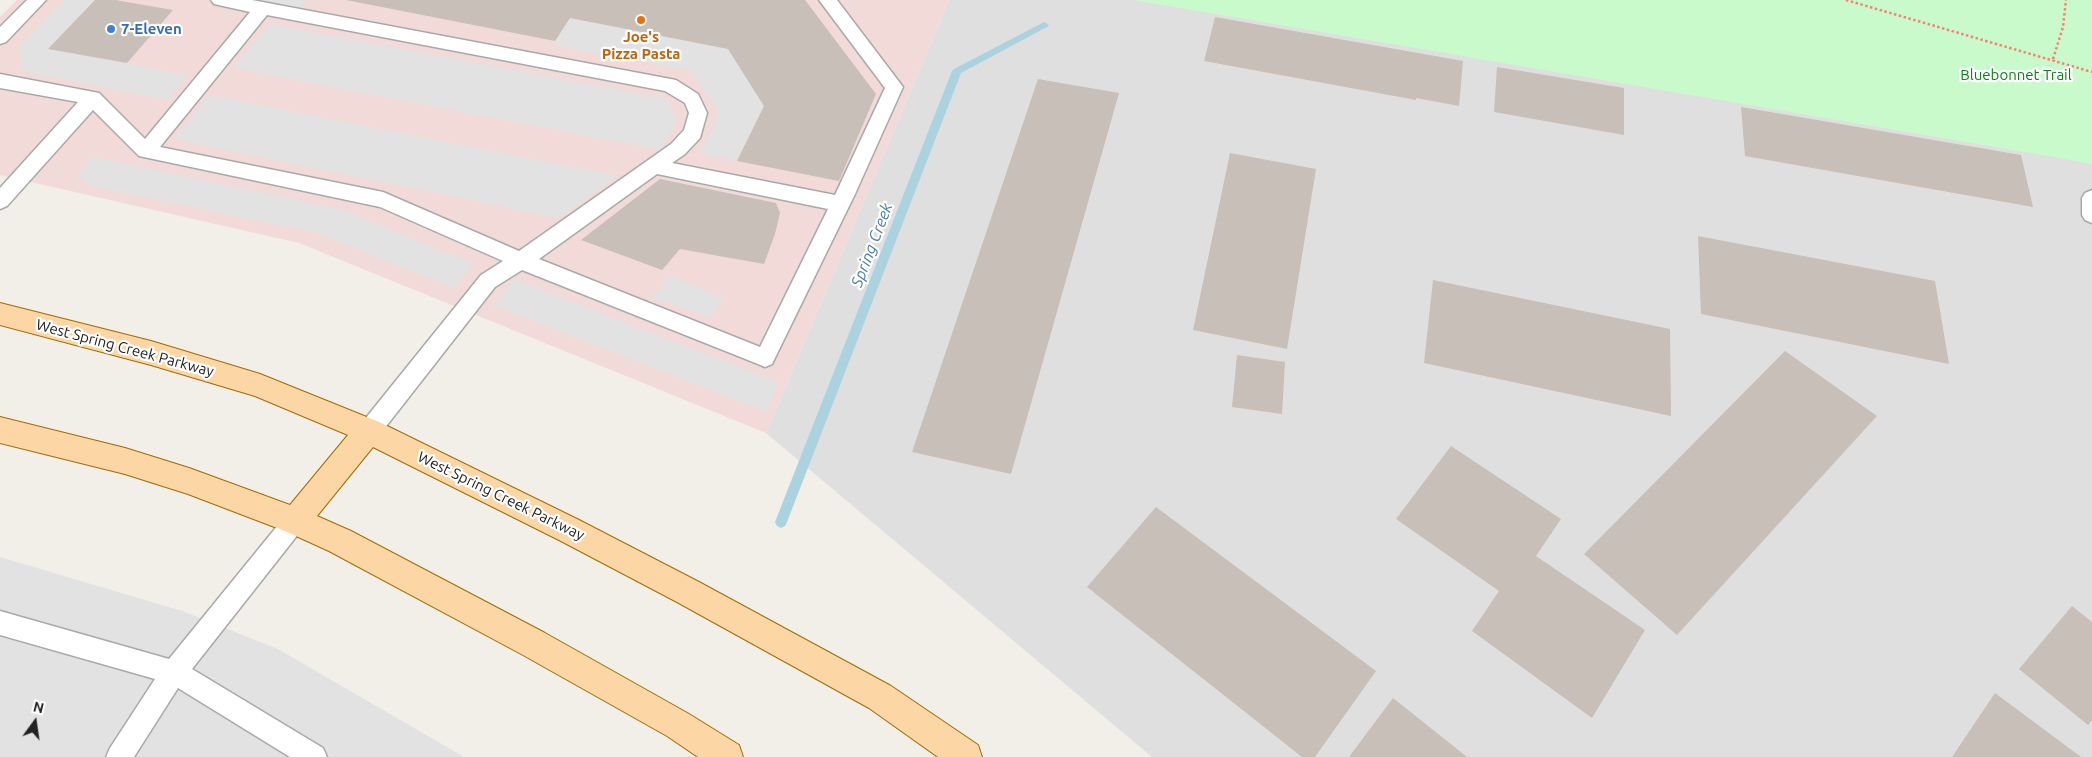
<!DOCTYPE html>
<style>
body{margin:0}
#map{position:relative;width:2092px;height:757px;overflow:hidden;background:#f2efe9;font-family:Ubuntu,sans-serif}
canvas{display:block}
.north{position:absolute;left:10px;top:697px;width:50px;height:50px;-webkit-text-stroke:4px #fff;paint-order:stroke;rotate:14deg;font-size:14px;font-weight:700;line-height:20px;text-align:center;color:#222}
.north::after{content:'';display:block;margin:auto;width:18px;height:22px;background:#222;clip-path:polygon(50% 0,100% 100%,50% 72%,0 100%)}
</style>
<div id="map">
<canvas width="2092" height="757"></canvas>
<div class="north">N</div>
</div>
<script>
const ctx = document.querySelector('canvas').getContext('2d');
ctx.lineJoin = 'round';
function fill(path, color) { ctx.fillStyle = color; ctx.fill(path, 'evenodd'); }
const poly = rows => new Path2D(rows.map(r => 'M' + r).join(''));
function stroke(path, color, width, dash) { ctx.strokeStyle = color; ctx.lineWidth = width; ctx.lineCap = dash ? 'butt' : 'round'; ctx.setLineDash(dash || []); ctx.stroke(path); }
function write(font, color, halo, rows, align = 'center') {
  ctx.font = font + ' Ubuntu,sans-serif'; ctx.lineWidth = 4.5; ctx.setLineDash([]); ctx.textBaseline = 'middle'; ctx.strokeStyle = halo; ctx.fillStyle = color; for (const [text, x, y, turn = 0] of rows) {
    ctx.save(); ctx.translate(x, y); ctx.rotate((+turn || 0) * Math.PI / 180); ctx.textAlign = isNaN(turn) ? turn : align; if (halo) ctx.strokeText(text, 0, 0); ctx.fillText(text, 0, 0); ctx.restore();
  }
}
fill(poly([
 [949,0,1136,0,2092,162,2092,757,1152,757,766,433]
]), '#e0dfdf');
fill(poly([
 [17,0,949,0,766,433,299,243,0,175,0,17]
]), '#f2dad9');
fill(poly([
 [1134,0,2092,0,2092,164,2048,156]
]), '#c8facc');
fill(poly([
 [65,0,95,0,49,49,188,75,168,100,23,71,19,46],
 [252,0,307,0,299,9],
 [570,18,728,49,764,106,737,161,700,153,719,113,691,71,552,45],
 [270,24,668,99,677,120,661,150,233,68],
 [210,95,618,176,558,218,174,139],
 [93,157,343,210,474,264,454,288,314,232,91,186,78,175],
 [669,276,724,298,711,318,653,298],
 [514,279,778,382,767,412,492,305],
 [0,557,182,611,278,649,464,757,0,757]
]), '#e2e2e2');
fill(poly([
 [1044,22,1049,25,1047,27,961,73,787,522,785,526,781,528,777,526,775,522,952,71,954,69,1044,22]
]), '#aad3df');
fill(poly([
 [95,0,115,0,173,10,127,63,48,49],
 [346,0,805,0,876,94,839,181,737,161,764,106,728,49,570,18,555,41],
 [1215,17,1463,61,1459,106,1416,98,1416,100,1204,61],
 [1497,67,1624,88,1624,135,1494,112],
 [1038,79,1119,93,1011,474,912,452],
 [1741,107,2021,155,2033,207,1745,156],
 [1230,153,1316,169,1287,349,1193,330],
 [660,179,776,203,780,213,775,234,764,264,680,249,662,270,581,240],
 [1698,236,1935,281,1949,364,1701,314],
 [1433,280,1670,329,1671,416,1424,363],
 [1785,351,1877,416,1677,635,1584,554],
 [1237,355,1285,362,1282,414,1232,407],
 [1451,446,1561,519,1536,556,1645,630,1592,718,1472,631,1499,591,1396,519],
 [1156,507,1376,671,1315,757,1302,757,1087,587],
 [2072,606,2092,622,2092,720,2088,725,2019,669],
 [1995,693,2081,757,1952,757],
 [1393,698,1467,757,1349,757]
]), '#c7bfb8');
const lane = poly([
 [27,0,46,0,6,42,0,44,0,27,27,0],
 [211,0,252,0,676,80,698,94,707,113,700,138,685,154,672,163,835,195,885,88,819,0,837,0,903,87,855,194,772,364,765,367,758,364,522,270,495,287,377,438,369,441,361,438,358,431,361,424,481,275,503,261,380,207,139,156,93,110,7,206,0,209,0,188,78,102,0,88,0,74,99,93,145,139,250,12,214,4,211,0],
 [267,15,665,91,685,103,689,113,684,130,671,144,519,251,383,192,160,147,267,15],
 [657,174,828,209,760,347,539,259,657,174],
 [2092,190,2092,223,2085,220,2082,215,2082,198,2085,193,2092,190],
 [295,510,303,514,306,521,303,528,192,669,323,748,327,757,290,757,178,688,134,757,106,757,110,748,155,679,0,635,0,611,169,659,287,514,295,510]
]);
const primary = poly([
 [0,303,151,341,260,374,379,422,579,520,699,582,891,686,978,745,982,757,938,757,869,708,677,602,559,540,373,447,317,516,351,531,545,633,689,714,739,745,743,757,698,757,667,736,523,655,329,551,285,531,188,494,125,474,0,443,0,417,125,448,189,468,290,505,348,435,255,396,151,365,0,325,0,303]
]);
stroke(lane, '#a9a9a9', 3);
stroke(primary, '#a06b00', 2);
stroke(poly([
 [1846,0,2092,72],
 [2053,59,2063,27,2066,0]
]), '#fa8072', 2.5, [2.5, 2.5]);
fill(lane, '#fff');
fill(primary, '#fcd6a4');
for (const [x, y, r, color] of [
 [641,20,5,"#e8710a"],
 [111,29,5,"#3f7fe0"]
]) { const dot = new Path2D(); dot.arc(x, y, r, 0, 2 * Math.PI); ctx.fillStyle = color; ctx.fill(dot); stroke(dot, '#fff', 2); }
write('bold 15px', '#366cbe', '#fff', [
 ["7-Eleven",121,29]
], 'left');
write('bold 15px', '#c56008', '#fff', [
 ["Joe's",641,37],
 ["Pizza Pasta",641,54]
]);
write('15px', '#0c8416', '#fff', [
 ["Bluebonnet Trail",2016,75]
]);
write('15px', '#222', '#fff', [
 ["West Spring Creek Parkway",125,348,15],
 ["West Spring Creek Parkway",501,496,26]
]);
write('italic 16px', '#4a7aab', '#fff', [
 ["Spring Creek",872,245,-69]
]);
</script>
